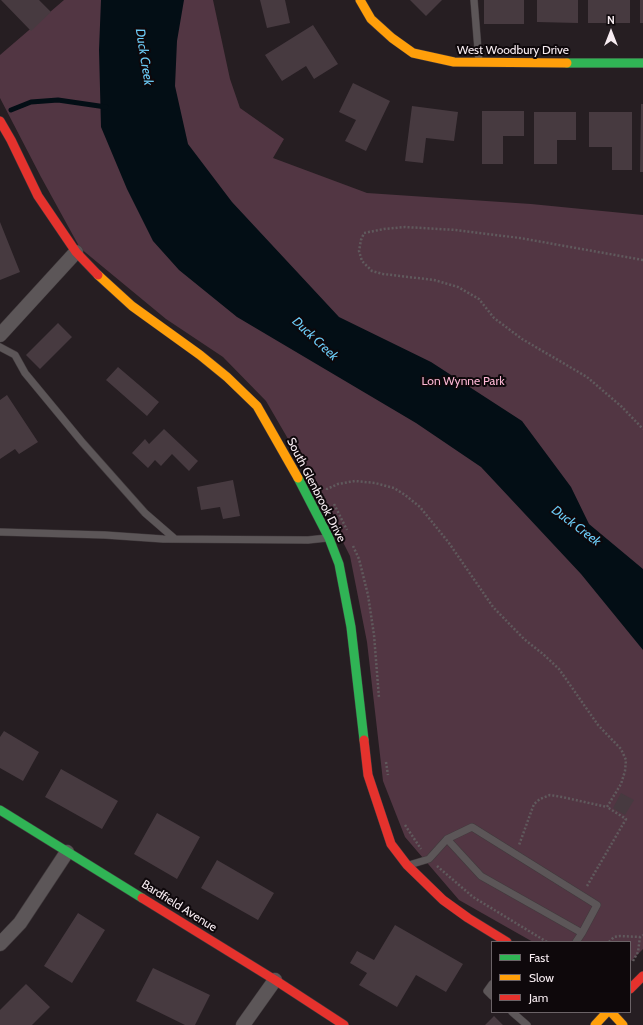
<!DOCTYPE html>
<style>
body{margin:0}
#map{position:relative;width:643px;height:1025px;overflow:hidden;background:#261e22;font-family:Cabin,sans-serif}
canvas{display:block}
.legend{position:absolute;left:491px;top:941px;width:140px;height:72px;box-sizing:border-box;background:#0e080b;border:1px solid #6b6367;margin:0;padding:5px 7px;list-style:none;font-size:12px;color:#f7ecf1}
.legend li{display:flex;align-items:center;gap:8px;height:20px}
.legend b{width:20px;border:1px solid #6b6367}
.north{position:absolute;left:591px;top:12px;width:40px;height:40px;-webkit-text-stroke:3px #0e080b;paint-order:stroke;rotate:0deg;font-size:11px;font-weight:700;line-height:16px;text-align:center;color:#f7ecf1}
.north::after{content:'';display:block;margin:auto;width:14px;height:18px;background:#f7ecf1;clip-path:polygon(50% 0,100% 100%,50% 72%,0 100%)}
</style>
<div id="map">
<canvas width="643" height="1025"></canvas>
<ul class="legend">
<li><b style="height:5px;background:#30b455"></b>Fast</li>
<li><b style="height:5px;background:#ff9f0a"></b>Slow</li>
<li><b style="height:5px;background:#e5322d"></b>Jam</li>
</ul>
<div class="north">N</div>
</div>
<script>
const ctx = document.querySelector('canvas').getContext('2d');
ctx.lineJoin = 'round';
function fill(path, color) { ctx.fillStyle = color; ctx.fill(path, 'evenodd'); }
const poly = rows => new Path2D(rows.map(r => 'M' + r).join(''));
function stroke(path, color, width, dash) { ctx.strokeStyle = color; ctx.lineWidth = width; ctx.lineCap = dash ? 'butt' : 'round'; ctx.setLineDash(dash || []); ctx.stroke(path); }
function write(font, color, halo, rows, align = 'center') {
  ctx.font = font + ' Cabin,sans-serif'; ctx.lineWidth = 4; ctx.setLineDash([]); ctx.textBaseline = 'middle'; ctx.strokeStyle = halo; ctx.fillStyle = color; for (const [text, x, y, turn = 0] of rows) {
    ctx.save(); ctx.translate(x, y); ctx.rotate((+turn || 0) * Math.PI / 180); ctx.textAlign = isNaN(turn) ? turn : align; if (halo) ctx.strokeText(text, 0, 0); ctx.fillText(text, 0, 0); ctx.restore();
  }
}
fill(poly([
 [64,0,213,0,230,79,240,108,284,139,273,158,367,193,531,204,643,215,643,949,630,962,630,942,533,942,459,900,405,837,383,781,367,642,350,556,309,475,266,401,223,357,166,319,80,248,41,177,0,98,0,55]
]), '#523643');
fill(poly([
 [101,0,184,0,177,41,175,86,188,144,232,202,339,317,431,362,522,421,571,487,589,524,643,569,643,650,581,574,481,467,416,423,237,317,179,270,153,241,127,189,101,127,99,50]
]), '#030e15');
stroke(poly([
 [11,110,31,102,58,100,106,107]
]), '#030e15', 5);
fill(poly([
 [1,0,39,0,51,12,31,31],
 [260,0,285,0,290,23,267,28],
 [410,0,442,0,426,16],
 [484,0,524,0,524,24,484,24],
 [537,0,578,0,578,23,537,22],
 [588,0,630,0,630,23,588,23],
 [640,0,643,0,643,23,640,23],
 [313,25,338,64,314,79,306,66,282,81,265,55],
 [353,83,390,101,366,151,345,141,356,120,339,112],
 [641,104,643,104,643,172,640,172],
 [412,106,458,112,454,141,426,138,423,163,405,161],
 [482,111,524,111,524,136,503,136,503,164,482,164],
 [534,112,576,112,576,140,557,140,557,164,534,164],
 [589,112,632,112,632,170,612,170,612,147,589,147],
 [0,222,20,272,0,280],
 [58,323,72,337,40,369,26,355],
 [118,367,159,402,147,416,106,380],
 [7,395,38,442,19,454,15,449,0,459,0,400],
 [164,429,198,461,189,471,172,454,161,466,155,460,148,468,132,453,145,439,149,444],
 [233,480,240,516,223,519,220,507,201,510,197,487],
 [4,731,39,752,23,781,0,768,0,737],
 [61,769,118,801,102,829,45,797],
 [621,793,634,800,625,815,613,808],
 [157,813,200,837,177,879,134,854],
 [217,860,274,893,258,920,201,888],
 [78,913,105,930,72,983,44,966],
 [395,925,463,964,446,992,416,975,397,1007,359,985,367,973,350,963,357,951,374,960],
 [153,968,210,995,195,1025,185,1025,136,1001],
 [26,984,50,1007,32,1025,0,1025,0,1010],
 [494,1016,503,1025,485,1025]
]), '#473a40');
const lane = poly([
 [474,0,479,62],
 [0,347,15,355,25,373,82,442,145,513,175,539],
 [0,532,105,535,163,539,308,540,327,538],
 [409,865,429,859,447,839,472,827,597,905,582,933,481,876,447,839],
 [576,942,582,933],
 [492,984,487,991,492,996],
 [512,1012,527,1025]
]);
const street = poly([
 [0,335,76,252],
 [0,944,20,923,67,852],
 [243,1025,275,980]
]);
const fast = poly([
 [567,63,643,63],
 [298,478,329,538,339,564,351,627,364,740],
 [0,810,142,898]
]);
const slow = poly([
 [360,0,371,19,392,38,413,53,454,62,567,63],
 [98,275,132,306,200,355,227,377,257,406,298,478],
 [611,1012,623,1025],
 [595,1025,607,1012]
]);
const jam = poly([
 [0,121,11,140,38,196,76,252,98,275],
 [364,740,368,775,391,844,407,865,443,900,468,918,507,942],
 [142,898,275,980,344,1025],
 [630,989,643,976]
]);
stroke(lane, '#413a3d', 8);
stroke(street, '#413a3d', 15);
stroke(fast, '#413a3d', 10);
stroke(slow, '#413a3d', 10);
stroke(jam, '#413a3d', 10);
stroke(poly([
 [643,260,520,238,456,230,405,227,384,229,364,233,361,240,359,251,362,261,372,271,383,274,434,280,458,287,479,299,494,318,522,339,587,377,622,407,643,429],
 [327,490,327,489,338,484,355,481,375,483,394,488,405,495,420,507,449,543,493,607,524,639,543,654,559,669,598,725,621,749,626,760,625,771,621,784,607,807,562,797,550,795,540,799,534,804,519,845],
 [334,504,347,530],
 [353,546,359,559,368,595,374,635,379,698],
 [386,762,388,775],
 [405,825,421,849],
 [437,866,473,897,547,942],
 [587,886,626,819,607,807],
 [609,942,614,937,620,936,640,937,643,935],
 [633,961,638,952,640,937]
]), '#605a5d', 2.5, [2, 2]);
stroke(lane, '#5c5658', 7);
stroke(street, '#5c5658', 14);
stroke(fast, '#30b455', 9);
stroke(slow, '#ff9f0a', 9);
stroke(jam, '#e5322d', 9);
write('12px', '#f7ecf1', '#0e080b', [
 ["West Woodbury Drive",513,50],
 ["South Glenbrook Drive",316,490,63],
 ["Bardfield Avenue",179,906,32]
]);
write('12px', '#fdb8d5', '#0e080b', [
 ["Lon Wynne Park",463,381]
]);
write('italic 13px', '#6cccf7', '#0e080b', [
 ["Duck Creek",144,57,81],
 ["Duck Creek",315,339,43],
 ["Duck Creek",576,526,37]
]);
</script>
